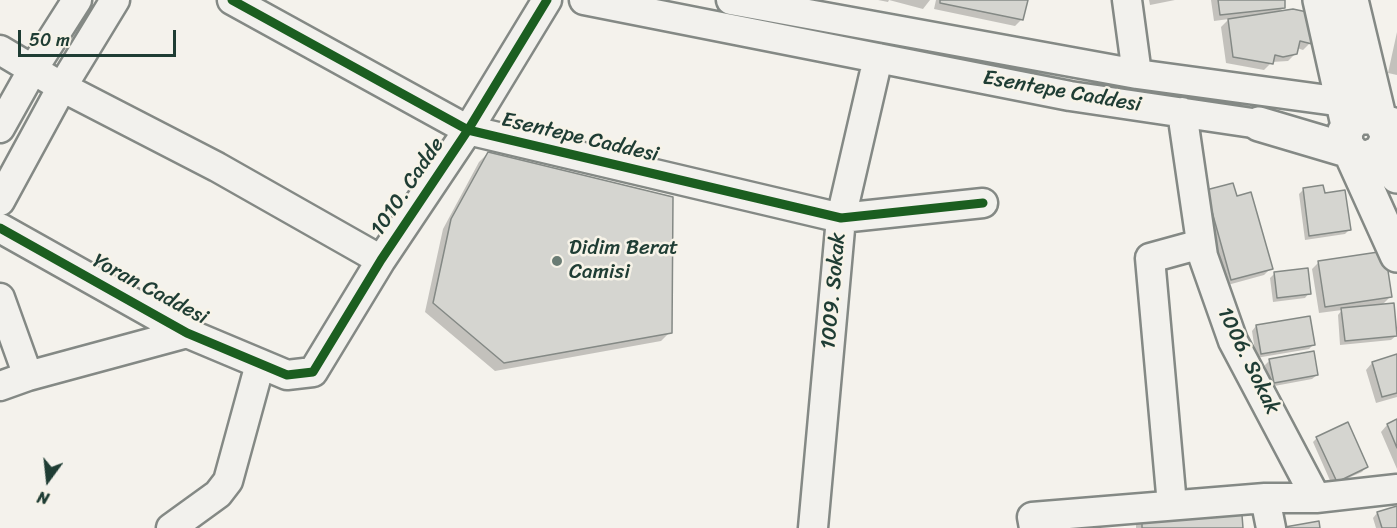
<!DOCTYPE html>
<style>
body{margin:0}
#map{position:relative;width:1397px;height:528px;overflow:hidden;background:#f4f2ec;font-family:Sriracha,sans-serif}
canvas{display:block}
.north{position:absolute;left:18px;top:450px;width:60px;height:60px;-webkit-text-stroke:4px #f7f3e8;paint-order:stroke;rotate:195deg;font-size:16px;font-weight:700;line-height:24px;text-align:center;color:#1f3d34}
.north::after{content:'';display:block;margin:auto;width:21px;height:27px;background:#1f3d34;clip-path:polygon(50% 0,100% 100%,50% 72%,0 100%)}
.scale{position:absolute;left:18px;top:30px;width:158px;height:27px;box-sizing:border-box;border:3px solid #1f3d34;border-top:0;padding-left:8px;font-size:18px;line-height:21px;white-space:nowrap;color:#1f3d34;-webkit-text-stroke:4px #f7f3e8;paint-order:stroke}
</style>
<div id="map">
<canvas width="1397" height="528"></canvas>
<div class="north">N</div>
<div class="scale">50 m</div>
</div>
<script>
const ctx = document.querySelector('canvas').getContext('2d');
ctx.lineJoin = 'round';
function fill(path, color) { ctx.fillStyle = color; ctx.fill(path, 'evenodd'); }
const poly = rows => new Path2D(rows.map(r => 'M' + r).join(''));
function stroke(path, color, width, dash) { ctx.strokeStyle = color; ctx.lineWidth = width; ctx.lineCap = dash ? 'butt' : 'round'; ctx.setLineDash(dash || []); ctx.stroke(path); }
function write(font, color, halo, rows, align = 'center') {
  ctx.font = font + ' Sriracha,sans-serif'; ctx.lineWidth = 5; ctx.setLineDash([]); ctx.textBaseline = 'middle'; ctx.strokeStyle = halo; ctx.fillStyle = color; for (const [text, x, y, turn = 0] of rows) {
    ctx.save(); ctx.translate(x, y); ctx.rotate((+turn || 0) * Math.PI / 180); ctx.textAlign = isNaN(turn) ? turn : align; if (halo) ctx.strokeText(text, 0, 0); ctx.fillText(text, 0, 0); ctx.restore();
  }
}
fill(poly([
 [878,0,930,0,923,9,889,0,888,2],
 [936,0,1026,0,1022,19,1015,26,934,9],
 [1149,0,1175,0,1150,5],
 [1211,0,1283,0,1284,7,1278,13,1310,43,1303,50,1297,48,1295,54,1288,61,1272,62,1264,70,1226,63,1221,27,1229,19,1214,21],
 [1397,32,1397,75,1388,73],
 [488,153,670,332,661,341,495,371,425,312,443,229,479,162],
 [1303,190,1323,195,1349,230,1345,234,1305,240,1299,194],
 [1200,198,1236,198,1271,268,1264,275,1224,286],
 [1319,262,1390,297,1381,306,1396,336,1391,340,1340,345,1338,315,1342,310,1319,313,1312,269],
 [1275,273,1309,293,1305,298,1273,302,1270,278],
 [1256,326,1314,344,1309,349,1256,358,1252,331],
 [1397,356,1397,397,1376,403,1366,370,1372,363],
 [1270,360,1317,375,1312,379,1269,387,1265,365],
 [1397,421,1397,469,1381,432,1387,425],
 [1317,438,1366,467,1362,472,1332,485,1313,442],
 [1397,507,1397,528,1376,528,1373,518,1377,513],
 [1143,518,1242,528,1136,528,1136,525]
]), '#0003');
const building = poly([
 [940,0,1028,0,1023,20,940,3,940,0],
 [1218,0,1285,0,1285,8,1220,15,1218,0],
 [1293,9,1307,12,1312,44,1300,41,1297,54,1283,57,1275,55,1273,64,1233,57,1228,19,1293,9],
 [488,152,673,197,672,333,504,363,433,303,451,219,488,152],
 [1233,183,1237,196,1251,192,1273,269,1231,280,1206,190,1233,183],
 [1323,185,1325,193,1345,190,1351,230,1309,236,1303,188,1323,185],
 [1385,251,1392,297,1325,307,1318,261,1385,251],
 [1308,268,1311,294,1277,298,1274,272,1308,268],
 [1394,303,1397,336,1345,341,1341,308,1394,303],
 [1310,316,1315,345,1261,354,1256,325,1310,316],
 [1314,351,1318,375,1274,383,1269,359,1314,351],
 [1397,354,1397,393,1382,397,1372,362,1397,354],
 [1397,419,1397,448,1387,424,1397,419],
 [1348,422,1368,467,1337,482,1316,437,1348,422],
 [1397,506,1397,528,1382,528,1377,512,1397,506],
 [1242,515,1243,528,1142,528,1142,516,1176,518,1242,515],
 [1319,521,1320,528,1285,528,1285,527,1319,521]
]);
fill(building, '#d5d5d0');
stroke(building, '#848985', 1.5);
const minor = poly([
 [232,0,468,130,841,218,983,203],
 [584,0,1070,96,1259,124],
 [731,0,1137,74,1343,102],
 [1127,0,1137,74],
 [0,50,62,87,217,167,381,260],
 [1182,112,1203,256,1233,341,1316,498],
 [0,128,33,69,77,0],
 [0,201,62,87,115,0],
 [0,228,187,333,287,375,313,372,381,260,468,130,547,0],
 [0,298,28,376],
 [0,386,28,376,187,333],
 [1265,498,1271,528],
 [1172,505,1150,258,1201,244],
 [171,528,218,494,228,481,260,364],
 [813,528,841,218,878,58],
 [1034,528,1032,517,1265,498,1316,498,1397,489]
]);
const major = poly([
 [1320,0,1348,125],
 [1351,0,1380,121,1387,133,1387,140,1381,152,1368,158,1355,156,1346,145,1345,131,1353,120,1359,117,1373,117,1380,121,1397,126],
 [1259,124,1350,151,1397,255],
 [1385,147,1397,176]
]);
stroke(minor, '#848985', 33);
stroke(major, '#848985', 38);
stroke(minor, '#f2f1ed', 28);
stroke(major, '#f2f1ed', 33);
stroke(poly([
 [232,0,468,130,841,218,983,203],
 [0,228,187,333,287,375,313,372,381,260,468,130,547,0]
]), '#1b5e20', 9);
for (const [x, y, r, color] of [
 [557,261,6,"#6a7c74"]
]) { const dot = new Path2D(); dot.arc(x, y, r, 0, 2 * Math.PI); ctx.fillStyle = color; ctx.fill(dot); stroke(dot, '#f7f3e8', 2); }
write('21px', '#1f3d34', '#f7f3e8', [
 ["Esentepe Caddesi",1062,92,10],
 ["Esentepe Caddesi",580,138,13],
 ["1010. Cadde",408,187,-56],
 ["Yoran Caddesi",150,290,28],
 ["1009. Sokak",834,291,-85],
 ["1006. Sokak",1248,361,64]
]);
write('21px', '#1f3d34', '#f7f3e8', [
 ["Didim Berat",569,249],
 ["Camisi",569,273]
], 'left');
</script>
